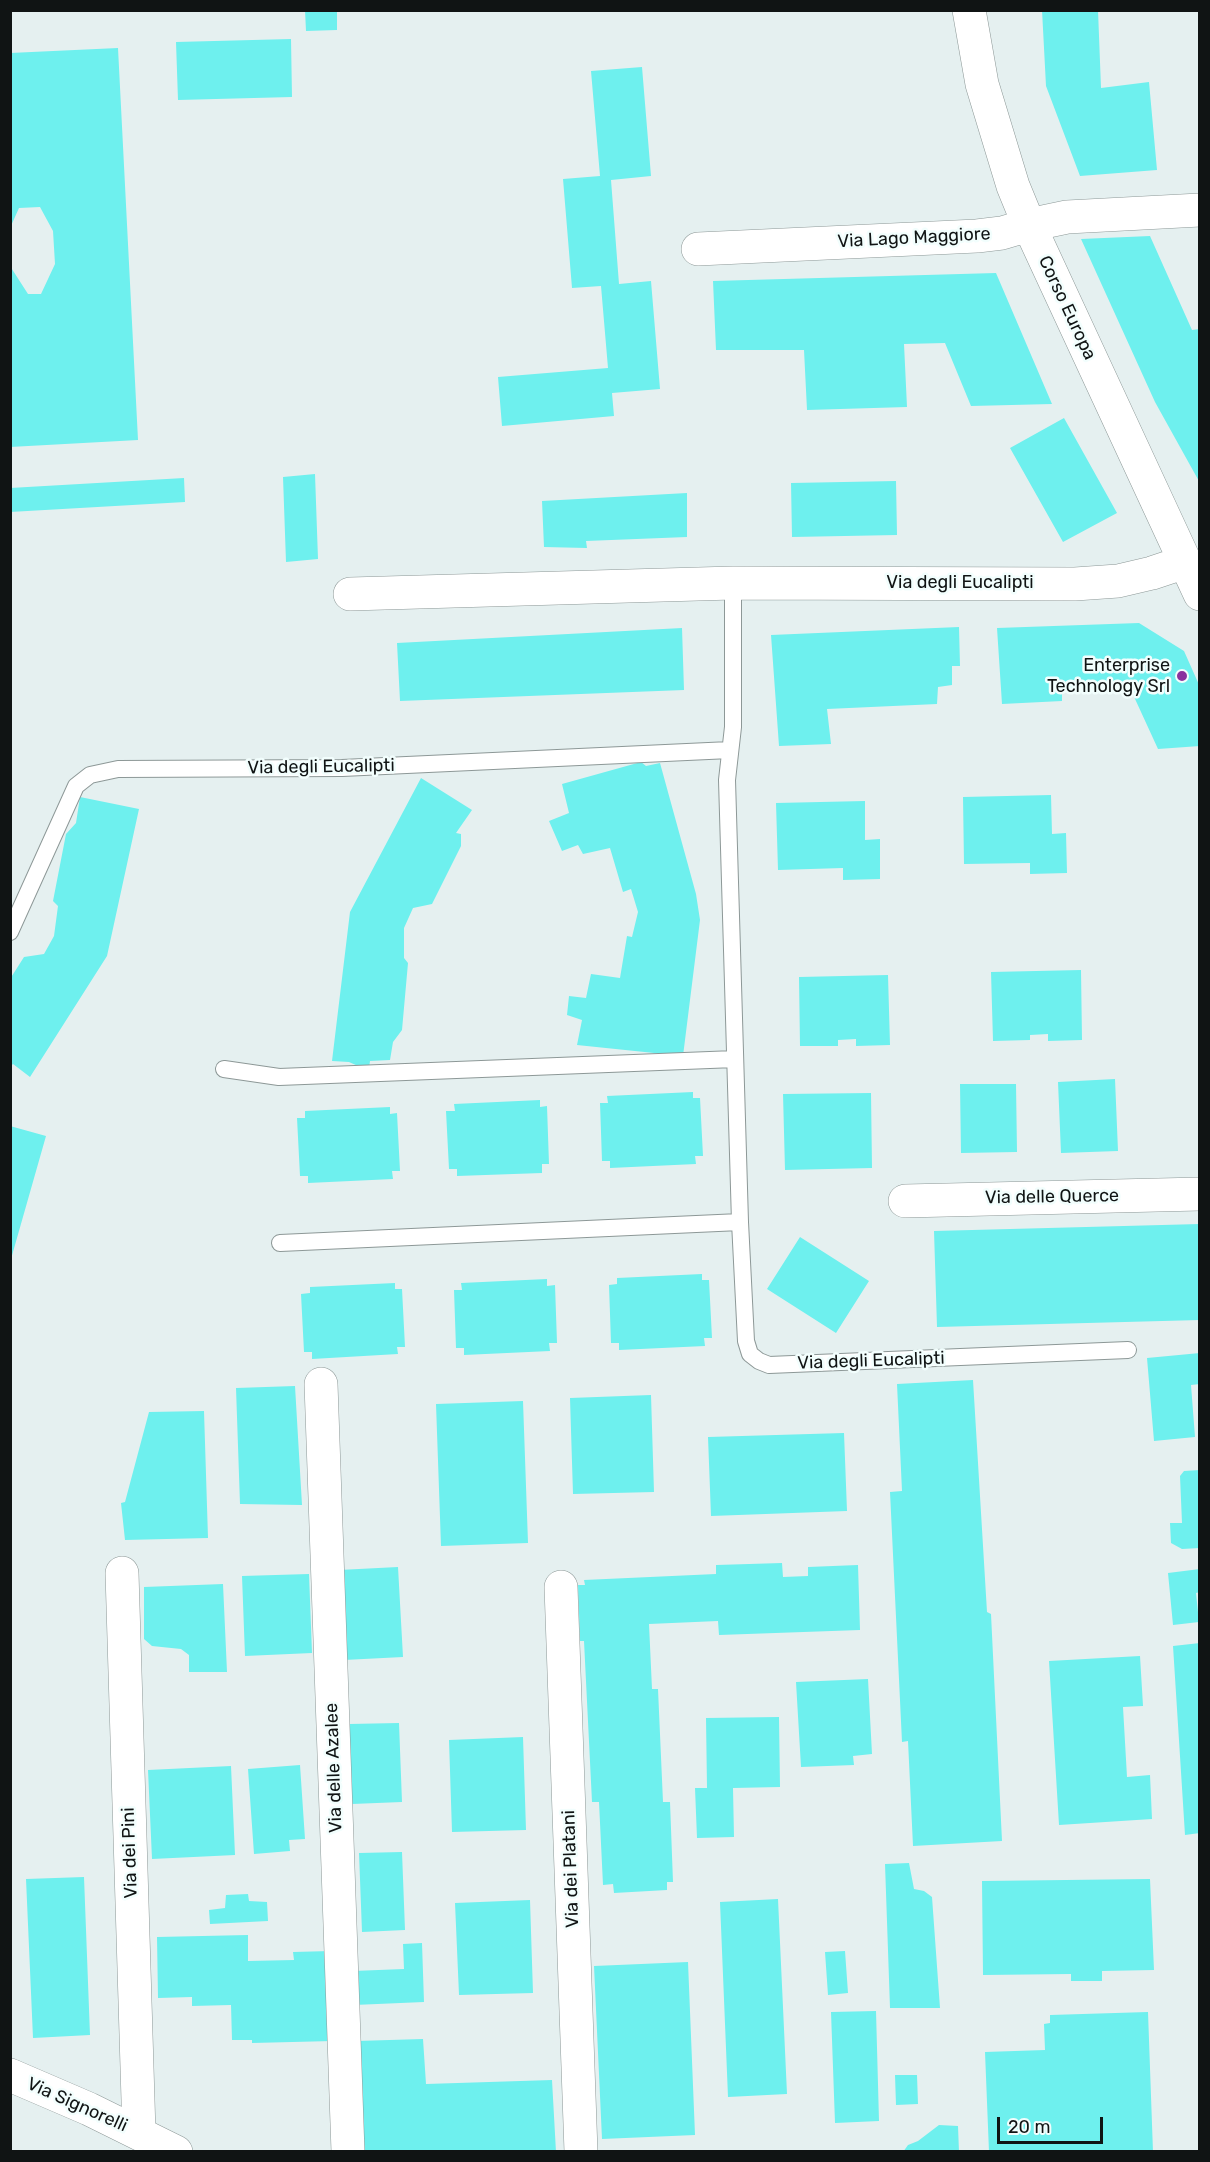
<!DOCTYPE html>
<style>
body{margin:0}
#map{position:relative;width:1210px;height:2162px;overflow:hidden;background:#e5f0f0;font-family:Rubik,sans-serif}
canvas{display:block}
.frame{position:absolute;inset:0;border:12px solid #101414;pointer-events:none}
.scale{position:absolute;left:997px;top:2117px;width:106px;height:27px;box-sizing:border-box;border:3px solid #101414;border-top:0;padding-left:8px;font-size:18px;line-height:21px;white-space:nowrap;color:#101414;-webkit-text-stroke:4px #f2fefd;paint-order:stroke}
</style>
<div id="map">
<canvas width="1210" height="2162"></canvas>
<div class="frame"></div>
<div class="scale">20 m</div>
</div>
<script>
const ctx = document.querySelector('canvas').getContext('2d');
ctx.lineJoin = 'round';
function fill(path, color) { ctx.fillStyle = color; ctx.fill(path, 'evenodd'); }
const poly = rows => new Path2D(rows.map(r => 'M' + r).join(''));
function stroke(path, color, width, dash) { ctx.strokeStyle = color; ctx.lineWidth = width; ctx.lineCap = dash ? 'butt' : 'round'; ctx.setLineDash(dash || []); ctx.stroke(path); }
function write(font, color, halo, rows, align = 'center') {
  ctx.font = font + ' Rubik,sans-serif'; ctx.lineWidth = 5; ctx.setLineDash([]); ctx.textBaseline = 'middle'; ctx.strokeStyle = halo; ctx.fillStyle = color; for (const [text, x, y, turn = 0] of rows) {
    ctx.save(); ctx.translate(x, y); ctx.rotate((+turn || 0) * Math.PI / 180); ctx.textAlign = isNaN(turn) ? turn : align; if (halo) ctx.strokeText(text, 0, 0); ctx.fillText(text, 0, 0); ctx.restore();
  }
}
fill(poly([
 [305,10,337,10,337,30,306,31],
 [1042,10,1098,10,1101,88,1149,82,1157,170,1080,176,1046,86],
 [291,39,292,97,178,100,176,42],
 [118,48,138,440,10,447,10,266,28,294,41,294,55,264,53,231,40,207,19,208,10,228,10,53],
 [642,67,651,176,611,180,619,284,651,281,660,389,612,393,614,416,502,426,498,377,608,368,601,286,572,288,563,179,600,176,591,71],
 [1150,236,1192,330,1200,329,1200,483,1155,402,1081,239],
 [996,273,1052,404,971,406,945,343,904,344,907,407,807,410,804,350,716,350,713,281],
 [1064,418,1117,513,1063,542,1010,448],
 [315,474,318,559,286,562,283,477],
 [184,478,185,502,10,512,10,488],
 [896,481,897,535,792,537,791,483],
 [687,493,687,537,586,541,587,548,544,547,542,501],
 [1139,623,1184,651,1200,687,1200,746,1158,749,1130,688,1062,689,1062,701,1002,704,997,628],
 [959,627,960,666,952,666,952,685,938,687,937,704,827,709,831,744,779,746,771,635],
 [682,628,684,690,400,701,397,643],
 [641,762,646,766,660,763,696,894,700,920,683,1056,577,1045,582,1020,567,1015,569,996,586,998,591,974,620,978,627,936,632,937,638,912,631,889,623,892,610,848,583,854,578,845,562,851,549,821,569,813,562,784],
 [421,778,472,810,456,833,461,834,461,846,432,904,413,908,404,928,404,958,408,963,402,1030,393,1042,390,1060,370,1061,369,1068,358,1066,349,1062,332,1061,350,912],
 [1051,795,1052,834,1066,833,1067,873,1030,874,1030,863,964,864,963,797],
 [80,797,139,809,107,956,30,1077,13,1064,10,1067,10,979,24,957,44,954,54,936,58,906,53,901,66,834,76,823],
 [865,801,865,840,880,839,880,879,843,880,843,868,778,870,776,803],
 [1081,970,1082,1040,1048,1041,1048,1034,1030,1035,1030,1040,993,1041,991,972],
 [888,975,890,1045,856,1046,856,1039,838,1040,838,1046,800,1046,799,977],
 [1115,1079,1118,1151,1061,1153,1058,1082],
 [960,1084,1016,1084,1017,1152,961,1153],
 [693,1092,693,1098,700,1098,703,1156,695,1156,696,1164,610,1168,610,1161,602,1161,600,1103,608,1103,607,1096],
 [871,1093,872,1168,785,1170,783,1094],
 [540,1100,540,1107,547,1106,549,1164,542,1164,542,1173,457,1176,457,1169,449,1169,446,1111,455,1111,454,1104],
 [390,1107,390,1114,397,1113,400,1171,392,1171,393,1179,308,1183,308,1176,300,1176,297,1118,305,1118,305,1111],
 [10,1126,46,1136,11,1259,10,1259],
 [1200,1224,1200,1320,937,1327,934,1231],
 [800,1237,869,1281,836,1333,767,1289],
 [702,1274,702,1280,709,1280,712,1338,704,1338,705,1346,619,1350,619,1343,611,1343,609,1285,617,1284,617,1278],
 [547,1279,547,1286,555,1285,557,1343,549,1343,550,1351,464,1355,464,1348,456,1348,454,1290,462,1290,461,1283],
 [395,1283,395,1289,402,1289,405,1347,397,1347,398,1354,312,1359,312,1352,304,1352,301,1294,310,1293,310,1287],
 [1200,1353,1200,1384,1191,1385,1195,1437,1154,1441,1147,1358],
 [973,1380,987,1612,991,1614,1002,1841,913,1846,908,1741,902,1742,890,1492,902,1491,897,1384],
 [295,1386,302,1505,240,1504,236,1388],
 [651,1395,654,1492,573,1494,570,1398],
 [523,1401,528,1543,441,1546,436,1404],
 [204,1411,208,1538,125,1540,121,1503,125,1502,149,1412],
 [844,1433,847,1511,711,1516,708,1437],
 [1200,1470,1200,1548,1182,1549,1171,1543,1170,1523,1182,1523,1180,1476,1184,1471],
 [782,1563,783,1577,808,1576,808,1567,858,1565,860,1630,719,1635,718,1621,649,1624,652,1689,658,1689,663,1802,670,1802,673,1882,667,1882,667,1890,614,1893,613,1884,603,1885,599,1802,592,1802,584,1641,580,1641,578,1585,585,1585,584,1580,716,1574,716,1565],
 [398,1567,403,1657,344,1660,339,1570],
 [1200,1569,1200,1592,1196,1593,1199,1622,1173,1625,1168,1573],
 [309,1574,312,1653,245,1656,242,1576],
 [223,1584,227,1672,189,1672,189,1655,181,1649,152,1646,144,1639,144,1587],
 [1200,1643,1200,1833,1185,1835,1173,1646],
 [1140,1656,1143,1706,1123,1707,1127,1777,1150,1775,1152,1819,1059,1825,1049,1661],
 [868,1679,872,1754,853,1756,854,1765,801,1767,796,1682],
 [779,1717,780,1787,733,1788,734,1837,697,1838,695,1788,707,1788,706,1718],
 [399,1723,402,1802,352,1804,349,1724],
 [523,1737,526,1830,452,1832,449,1740],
 [300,1765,305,1839,289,1840,290,1851,254,1854,248,1769],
 [231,1766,235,1855,152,1859,148,1770],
 [402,1852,405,1930,362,1932,359,1853],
 [909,1863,914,1889,924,1891,932,1897,940,2008,890,2008,885,1864],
 [84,1877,90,2035,33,2038,26,1879],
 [1150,1879,1154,1970,1102,1971,1102,1981,1071,1981,1071,1974,983,1975,982,1881],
 [248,1894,249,1901,267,1902,268,1921,210,1924,209,1910,225,1908,226,1895],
 [778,1899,787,2094,728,2097,720,1902],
 [530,1900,533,1993,459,1995,455,1903],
 [248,1935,248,1961,294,1960,293,1952,331,1951,333,2041,252,2043,252,2040,232,2040,231,2005,192,2006,192,1997,158,1998,157,1937],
 [422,1943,424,2002,354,2005,353,1971,404,1969,403,1944],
 [845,1951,848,1993,828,1995,825,1952],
 [688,1962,695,2135,602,2139,594,1966],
 [876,2011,879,2121,835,2123,831,2012],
 [1148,2012,1153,2152,989,2152,985,2052,1045,2050,1044,2024,1050,2023,1050,2015],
 [423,2039,426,2084,552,2080,556,2152,360,2152,356,2041],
 [895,2075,917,2075,918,2104,896,2105],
 [939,2125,958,2126,959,2152,903,2152,908,2145,918,2141]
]), '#6ef0ee');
const lane = poly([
 [733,583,733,727,727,780,740,1222,746,1341,750,1354,759,1361,769,1365,1128,1350],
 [10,932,76,786,90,775,118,769,342,768,730,750],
 [224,1069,279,1077,735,1059],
 [280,1243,740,1222]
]);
const street = poly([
 [969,10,982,84,1013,186,1029,225,1200,594],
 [698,249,977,236,1002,233,1029,225,1067,217,1200,210],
 [350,594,733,583,1075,584,1118,581,1152,573,1185,562],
 [905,1201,1200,1194],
 [321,1384,348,2152],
 [122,1573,139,2133],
 [561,1587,581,2152]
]);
const secondary = poly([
 [10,2075,89,2109,176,2152]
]);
stroke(lane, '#8d9897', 18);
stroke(street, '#8d9897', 34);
stroke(secondary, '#8d9897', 34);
stroke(lane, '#fff', 16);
stroke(street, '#fff', 33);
stroke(secondary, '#fff', 33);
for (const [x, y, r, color] of [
 [1182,676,6,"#8a329e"]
]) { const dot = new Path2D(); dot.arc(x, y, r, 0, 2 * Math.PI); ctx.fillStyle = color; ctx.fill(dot); stroke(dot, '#f2fefd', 2); }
write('18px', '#101414', '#f2fefd', [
 ["Via Lago Maggiore",914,238,-3],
 ["Corso Europa",1067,308,65],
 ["Via degli Eucalipti",960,583],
 ["Via degli Eucalipti",321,767,-1],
 ["Via delle Querce",1052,1197,-1],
 ["Via degli Eucalipti",871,1361,-2],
 ["Via delle Azalee",334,1768,-92],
 ["Via dei Pini",130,1853,-92],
 ["Via dei Platani",571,1869,-92],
 ["Via Signorelli",77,2105,24]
]);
write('18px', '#101414', '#f2fefd', [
 ["Enterprise",1170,666],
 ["Technology Srl",1170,687]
], 'right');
</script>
